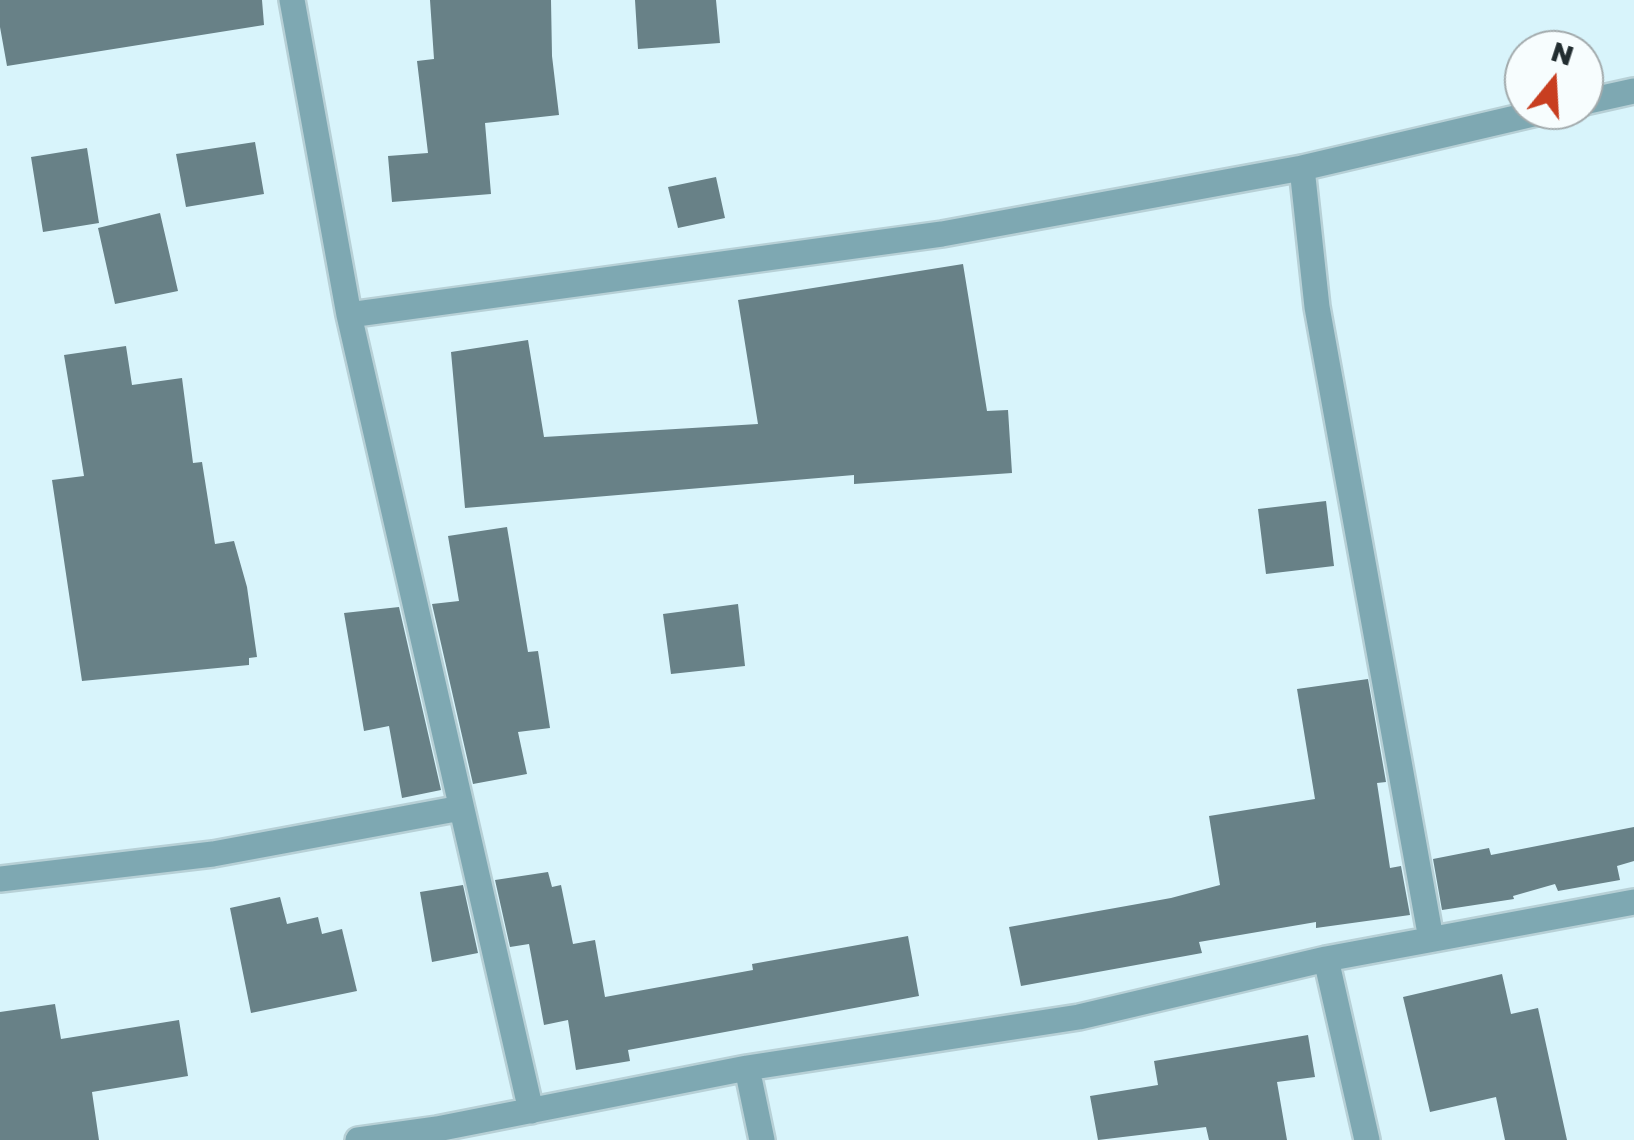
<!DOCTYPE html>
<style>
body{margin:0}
#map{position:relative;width:1634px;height:1140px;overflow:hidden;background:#d8f4fb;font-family:"Golos Text",sans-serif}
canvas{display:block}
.north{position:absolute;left:1504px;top:30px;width:100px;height:100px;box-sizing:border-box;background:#f7fdfe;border:2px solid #a2aaac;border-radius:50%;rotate:18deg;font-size:28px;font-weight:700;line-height:40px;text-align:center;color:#222d30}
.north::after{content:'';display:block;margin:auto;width:35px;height:45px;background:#c83e20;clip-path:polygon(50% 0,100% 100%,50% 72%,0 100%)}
</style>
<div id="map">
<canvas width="1634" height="1140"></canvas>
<div class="north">N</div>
</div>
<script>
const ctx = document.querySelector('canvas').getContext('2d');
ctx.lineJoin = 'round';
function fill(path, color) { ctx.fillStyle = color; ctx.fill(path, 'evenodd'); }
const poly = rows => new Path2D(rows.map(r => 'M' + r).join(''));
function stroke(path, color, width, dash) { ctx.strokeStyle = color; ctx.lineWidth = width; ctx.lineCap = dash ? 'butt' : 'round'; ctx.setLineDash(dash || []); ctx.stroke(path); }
fill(poly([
 [0,0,262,0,264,25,7,66,0,27],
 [430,0,551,0,552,56,559,115,485,123,491,194,392,202,388,156,428,153,417,61,434,59],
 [635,0,716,0,720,43,638,49],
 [255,142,264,194,186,207,176,154],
 [87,148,99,223,43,232,31,157],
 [716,177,725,218,678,228,668,187],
 [160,213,178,291,115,304,98,228],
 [963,264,987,411,1008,410,1012,473,854,484,854,475,465,508,451,352,528,340,544,437,758,424,738,300],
 [126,346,132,385,182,378,193,463,202,462,215,544,234,541,247,587,257,657,249,658,249,665,82,681,52,480,84,476,64,355],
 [1326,501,1334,566,1266,574,1258,509],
 [507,527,528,652,538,651,550,728,518,732,527,774,473,784,432,604,459,601,448,536],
 [738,604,745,666,671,674,663,614],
 [399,607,441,790,402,798,389,726,364,731,344,613],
 [1368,679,1386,782,1377,783,1390,868,1401,866,1410,915,1316,928,1316,922,1199,942,1202,953,1021,986,1009,927,1171,898,1220,885,1209,816,1315,799,1297,689],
 [1634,827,1634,861,1617,866,1620,880,1558,891,1555,884,1513,896,1514,899,1442,910,1433,859,1489,848,1491,855],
 [548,872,552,887,561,885,573,944,595,940,605,997,753,970,752,964,908,936,919,996,628,1050,630,1061,576,1070,568,1020,544,1025,529,944,510,947,495,880],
 [463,885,478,953,432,962,420,892],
 [280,897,287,924,318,917,322,934,342,929,357,991,251,1013,230,908],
 [1502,974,1511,1014,1538,1008,1567,1140,1505,1140,1496,1097,1430,1112,1403,997],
 [55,1004,61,1039,179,1020,188,1076,92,1092,99,1140,0,1140,0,1012],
 [1308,1035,1315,1077,1277,1082,1287,1140,1209,1140,1206,1127,1098,1140,1090,1096,1158,1085,1154,1061]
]), '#688187');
const minor = poly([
 [292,0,349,315,531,1111],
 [1584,102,1634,91],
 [1302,168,1317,307,1431,939],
 [349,315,942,234,1302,168,1550,110],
 [0,879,213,854,461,808],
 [1326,959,1367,1140],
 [747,1068,762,1140],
 [358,1140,437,1129,747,1068,1079,1017,1326,959,1634,902]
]);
stroke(minor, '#b7d0d6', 30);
stroke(minor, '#7ea8b2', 25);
</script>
